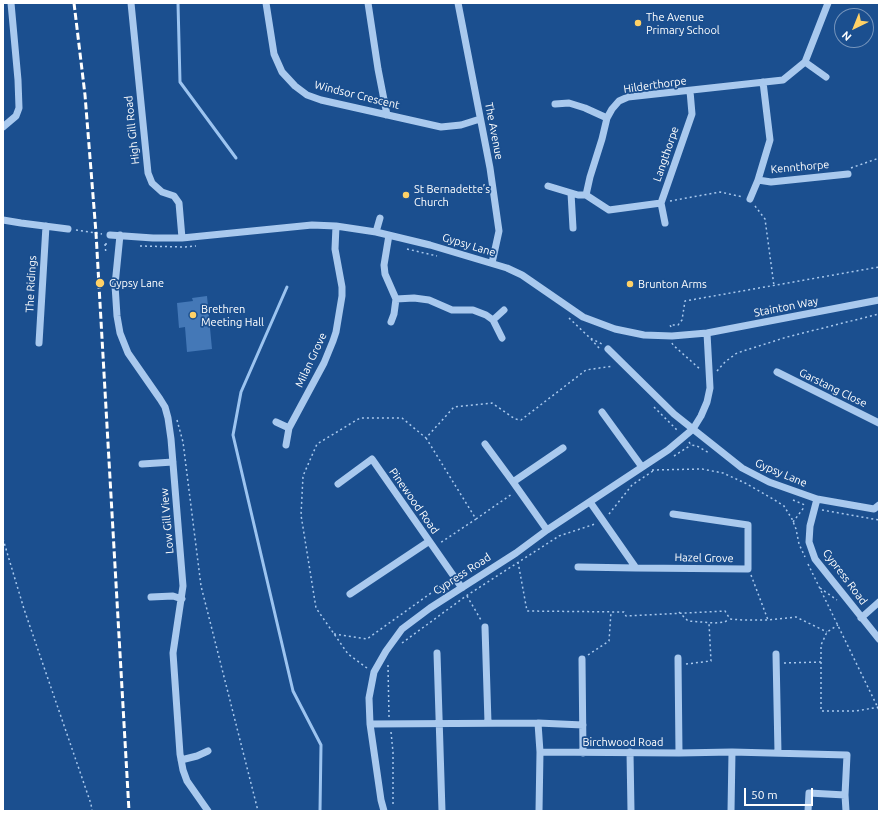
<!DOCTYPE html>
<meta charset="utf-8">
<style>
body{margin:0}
#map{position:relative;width:882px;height:814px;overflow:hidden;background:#1b4f8f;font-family:Ubuntu,sans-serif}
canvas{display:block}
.frame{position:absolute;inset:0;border:4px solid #fff;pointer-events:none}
.north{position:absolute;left:834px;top:8px;width:40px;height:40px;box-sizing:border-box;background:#1b4f8f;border:1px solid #7695bc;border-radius:50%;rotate:223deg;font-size:11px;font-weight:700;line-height:16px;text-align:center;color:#fff}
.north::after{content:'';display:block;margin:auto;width:14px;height:18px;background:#ffd166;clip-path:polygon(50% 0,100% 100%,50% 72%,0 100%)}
.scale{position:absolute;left:744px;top:788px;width:69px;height:18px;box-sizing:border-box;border:2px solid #fff;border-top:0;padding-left:5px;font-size:12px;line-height:14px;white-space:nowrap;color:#fff;-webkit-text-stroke:3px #1b4f8f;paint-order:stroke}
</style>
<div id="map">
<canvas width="882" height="814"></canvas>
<div class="frame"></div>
<div class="north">N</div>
<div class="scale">50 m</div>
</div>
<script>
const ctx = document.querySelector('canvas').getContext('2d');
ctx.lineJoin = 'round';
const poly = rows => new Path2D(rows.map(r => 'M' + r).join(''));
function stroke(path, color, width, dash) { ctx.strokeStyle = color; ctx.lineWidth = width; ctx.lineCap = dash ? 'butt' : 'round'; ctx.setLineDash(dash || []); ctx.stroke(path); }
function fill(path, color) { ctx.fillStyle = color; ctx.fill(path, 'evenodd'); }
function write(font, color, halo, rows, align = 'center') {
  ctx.font = font + ' Ubuntu,sans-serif'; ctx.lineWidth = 3.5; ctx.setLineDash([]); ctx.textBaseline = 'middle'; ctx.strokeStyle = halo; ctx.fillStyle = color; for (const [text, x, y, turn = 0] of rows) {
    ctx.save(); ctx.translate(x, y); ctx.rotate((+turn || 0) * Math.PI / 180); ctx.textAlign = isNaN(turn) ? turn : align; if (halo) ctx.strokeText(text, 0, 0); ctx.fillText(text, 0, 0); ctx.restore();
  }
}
stroke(poly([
 [178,3,180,82,236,158],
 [287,287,241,392,233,435,293,691,321,745,320,811]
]), '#9cc4f0', 3);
fill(poly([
 [207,296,212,349,187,352,185,327,179,328,177,303,193,301,192,298]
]), '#4478b7');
stroke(poly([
 [851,168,879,158],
 [670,201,720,192,743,197],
 [755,206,765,219,774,286],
 [76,230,102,234],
 [105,244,110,244],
 [105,244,106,254],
 [140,246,185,247,196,246],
 [407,249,437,256],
 [569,318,590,338,602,344],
 [671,327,670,325,678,325,682,320,685,301,879,267],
 [591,339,599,348],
 [672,343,673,345,701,370],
 [717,371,725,362,737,353,787,337,879,314],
 [654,407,678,431],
 [177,420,183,442,201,586,258,811],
 [426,438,476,519,440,543],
 [689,442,691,445,697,446,709,453],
 [674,456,691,445],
 [652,470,702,469,723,473,745,483,773,499,784,506,792,519,796,529,799,544,805,557],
 [793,500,805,505],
 [822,510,879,520],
 [609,514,632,485,653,471],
 [476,519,512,494],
 [793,522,805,506],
 [3,539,24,609,91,804,92,811],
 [518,562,527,611,624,612,626,616,725,611,730,619,743,620,768,620,796,617,827,632],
 [808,564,879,710],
 [751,575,768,620],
 [820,588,837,600],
 [467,596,481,620],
 [679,612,688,621,714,623,725,622,729,619],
 [334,634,367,639,438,588],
 [402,643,466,596,559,536,595,524],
 [588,655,609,641,611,612],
 [821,662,821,711,856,711,879,707],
 [784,663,821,662,821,645,827,632,838,625],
 [686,664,711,661,709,623],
 [388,665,389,717],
 [367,668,348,654,316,608,301,515,303,476,317,444,360,418,402,418,426,438,454,407,492,403,515,419,521,420,586,370,613,366],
 [391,732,393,752,393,807]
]), '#a9c9ee', 1.5, [2, 3]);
stroke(poly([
 [131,3,148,173,152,183,162,192,174,196,179,203,182,238],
 [266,3,274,54,282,72,295,86,307,95,321,100,441,127,461,125,480,119],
 [368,3,378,69,387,115],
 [458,3,490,168,499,231,492,263],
 [805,62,826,77],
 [763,82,770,140,758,180,771,182,848,174],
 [555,104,569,103,585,108,607,118],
 [3,127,16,116,19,108,18,80,11,3],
 [548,186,578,195,586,195],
 [571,193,573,228],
 [750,199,758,180],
 [661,203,609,210,586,195,590,177,602,139,607,118,612,109,619,101,628,97,783,80,805,62,828,3],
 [3,220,21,223,68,229],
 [665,223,661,203,692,114,690,91],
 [376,232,380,218],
 [110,235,153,238,182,238,312,225,336,226,376,232,430,245,507,268,522,275,583,317,615,329,644,335,672,336,707,333,879,300],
 [120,235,115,285,117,316,120,333,128,353,160,399,165,407,168,418,171,439,183,586,173,653,180,754,183,770,187,781,208,811],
 [389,235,384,265,385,274,396,299,394,314,391,322],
 [396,299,414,298,429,300,452,310,473,310,486,315,493,320,502,338],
 [493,320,504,310],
 [39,343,46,226],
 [608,349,674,414,742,468,769,482,817,499,874,509,879,505],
 [777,372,879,423],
 [602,412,642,467],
 [276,422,289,428],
 [485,444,513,482],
 [286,445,289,428,324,363,333,341,336,332,342,296,342,287,335,249,336,226],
 [142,464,173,462],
 [338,484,372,459,462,588],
 [817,499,810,526,809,542,815,559,879,639],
 [590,502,636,568,748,569,748,525,673,514],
 [547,530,513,482,563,448],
 [578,567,636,568],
 [350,594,428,542],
 [151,597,173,596,182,599],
 [861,618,879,602],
 [485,627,488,723],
 [437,653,442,811],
 [776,654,778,753],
 [678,658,679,753],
 [582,659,583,753],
 [538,723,583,725],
 [370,724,538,723,540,752,679,753,732,752,847,755,845,795,846,811],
 [630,752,631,811],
 [181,760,197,756,208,751],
 [384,811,381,800,370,724,369,698,374,672,386,651,402,629,430,608,516,553,547,530,668,450,693,429,701,416,707,402,710,388,707,333],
 [539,811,540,752],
 [731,811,732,752],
 [808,811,809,793,845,795]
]), '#a9c9ee', 7);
stroke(poly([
 [74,3,85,95,96,233,129,811]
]), '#fff', 3, [7, 3]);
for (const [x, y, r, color] of [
 [638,23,4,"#ffd166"],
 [406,195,4,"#ffd166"],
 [100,283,5,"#ffd166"],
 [630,284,4,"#ffd166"],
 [193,315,4,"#ffd166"]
]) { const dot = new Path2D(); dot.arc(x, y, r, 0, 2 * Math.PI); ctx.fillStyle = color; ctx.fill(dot); stroke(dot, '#1b4f8f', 1.5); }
write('11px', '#fff', '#1b4f8f', [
 ["The Avenue",646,17],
 ["Primary School",646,30],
 ["St Bernadette’s",414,189],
 ["Church",414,202],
 ["Gypsy Lane",109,283],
 ["Brunton Arms",638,284],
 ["Brethren",201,309],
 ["Meeting Hall",201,322]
], 'left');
write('11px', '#fff', '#1b4f8f', [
 ["Hilderthorpe",655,85,-8],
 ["Windsor Crescent",357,95,14],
 ["High Gill Road",132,130,-96],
 ["The Avenue",494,131,79],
 ["Langthorpe",666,154,-71],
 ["Kennthorpe",800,167,-5],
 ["Gypsy Lane",469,245,17],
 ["The Ridings",31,284,-87],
 ["Stainton Way",786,307,-11],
 ["Milan Grove",311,360,-65],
 ["Garstang Close",833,388,26],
 ["Gypsy Lane",781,473,23],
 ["Pinewood Road",414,501,55],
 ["Low Gill View",167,521,-95],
 ["Hazel Grove",704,558,1],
 ["Cypress Road",462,574,-33],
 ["Cypress Road",845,577,53],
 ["Birchwood Road",623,742]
]);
</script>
